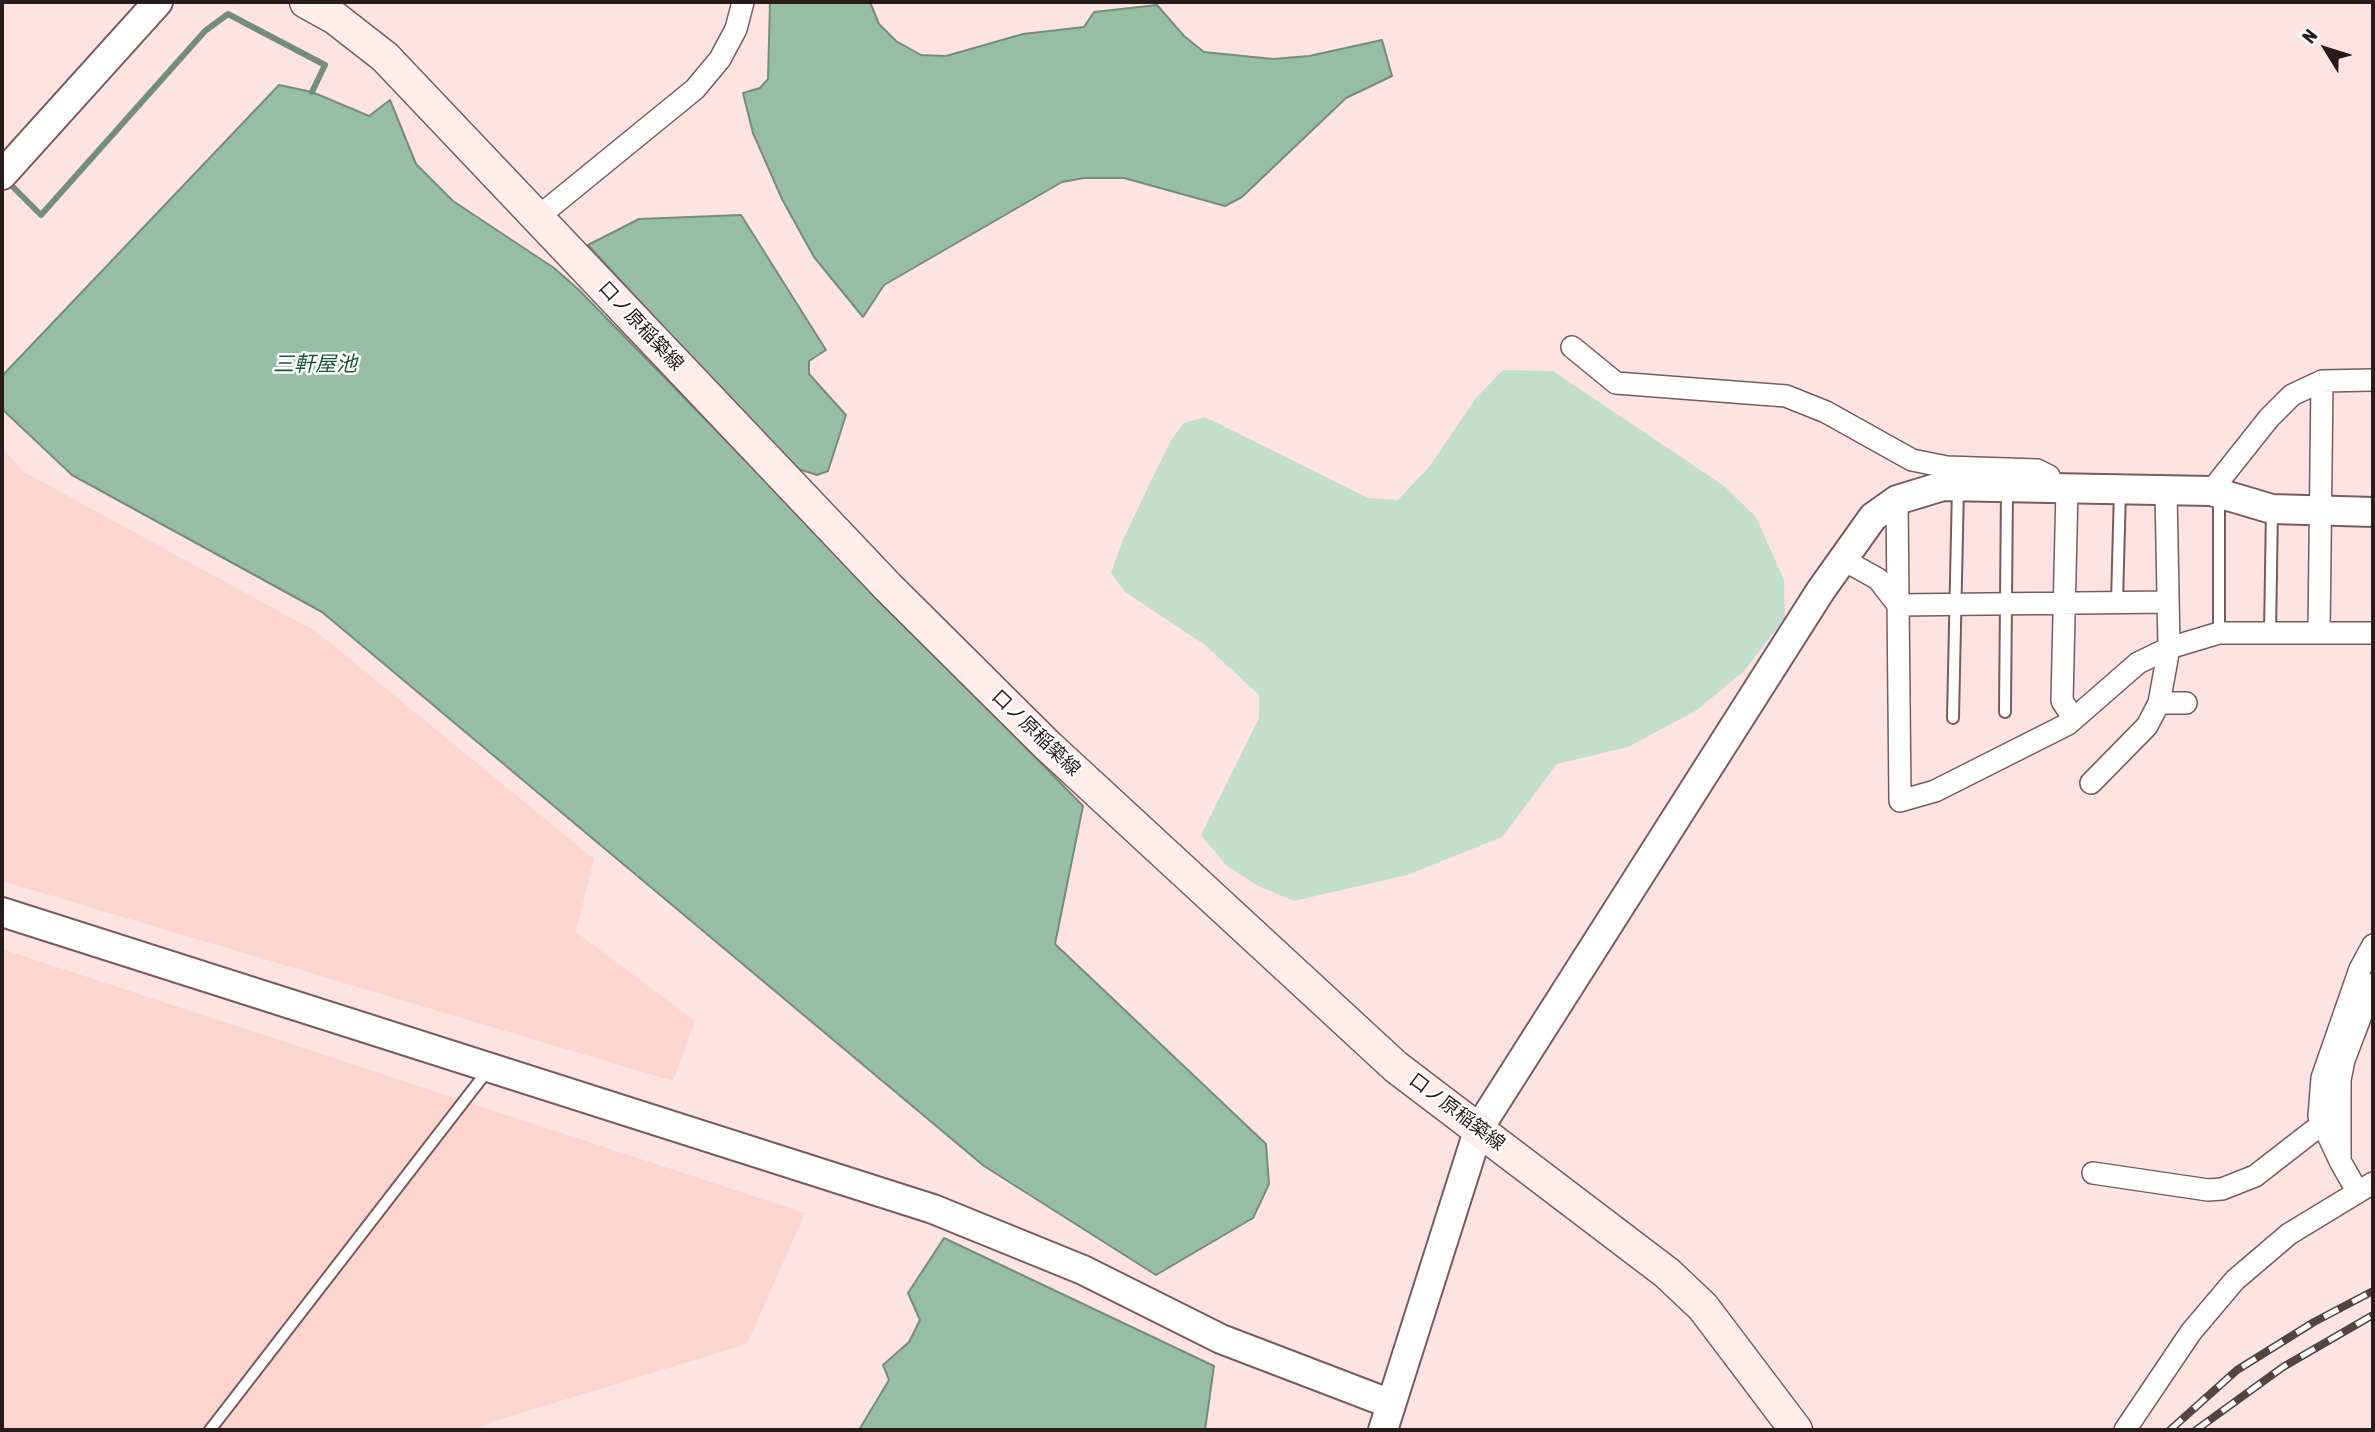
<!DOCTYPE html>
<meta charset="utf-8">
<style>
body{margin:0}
#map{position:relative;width:2375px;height:1432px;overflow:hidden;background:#fee4e1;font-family:"Asap Condensed",sans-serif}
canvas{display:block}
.frame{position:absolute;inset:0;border:4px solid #271c1b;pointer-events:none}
.north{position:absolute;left:2291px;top:14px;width:70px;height:70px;-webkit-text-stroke:5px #fff;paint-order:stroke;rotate:308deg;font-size:19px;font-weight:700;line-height:28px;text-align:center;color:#271c1b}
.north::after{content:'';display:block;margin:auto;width:24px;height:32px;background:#271c1b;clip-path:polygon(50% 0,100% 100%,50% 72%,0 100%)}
</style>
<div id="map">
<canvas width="2375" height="1432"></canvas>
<div class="frame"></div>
<div class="north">N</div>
</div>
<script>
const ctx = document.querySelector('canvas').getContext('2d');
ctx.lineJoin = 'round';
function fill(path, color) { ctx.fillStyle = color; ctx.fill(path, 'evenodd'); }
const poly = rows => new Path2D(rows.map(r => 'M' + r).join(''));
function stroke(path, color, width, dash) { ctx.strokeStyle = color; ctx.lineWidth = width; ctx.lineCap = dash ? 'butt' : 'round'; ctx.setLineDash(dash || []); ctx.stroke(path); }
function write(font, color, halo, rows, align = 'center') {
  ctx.font = font + ' "Asap Condensed","Noto Sans JP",sans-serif'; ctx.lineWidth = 5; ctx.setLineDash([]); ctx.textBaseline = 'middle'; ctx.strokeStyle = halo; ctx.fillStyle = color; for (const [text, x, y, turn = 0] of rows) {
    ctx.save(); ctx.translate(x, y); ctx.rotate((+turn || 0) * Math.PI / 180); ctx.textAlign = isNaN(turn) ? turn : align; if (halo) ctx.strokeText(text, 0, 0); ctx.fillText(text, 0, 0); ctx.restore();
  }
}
fill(poly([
 [2,448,24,472,317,632,594,859,576,932,695,1021,673,1081,2,881],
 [2,949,805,1213,747,1344,485,1424,482,1430,2,1430]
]), '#fcd5cf');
fill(poly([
 [1503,370,1553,371,1724,486,1756,517,1784,580,1785,618,1744,671,1697,710,1628,747,1557,764,1502,837,1407,875,1294,901,1258,886,1226,865,1201,835,1259,718,1259,695,1205,645,1125,592,1111,573,1123,539,1171,440,1184,423,1205,417,1368,498,1398,500,1429,467,1476,398]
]), '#c4dece');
const water = poly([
 [770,2,870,2,879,24,896,41,921,55,946,56,1023,34,1084,27,1094,12,1157,5,1184,36,1204,52,1273,59,1309,56,1382,40,1392,76,1346,98,1242,197,1225,206,1124,178,1084,178,1062,182,884,285,863,317,814,257,782,199,753,133,743,93,760,88,768,79,770,2],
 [279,85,312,92,369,116,390,100,416,164,453,201,554,268,579,290,1083,806,1055,944,1266,1144,1269,1184,1253,1218,1156,1275,984,1166,322,612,72,475,2,409,2,376,279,85],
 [741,215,826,350,809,361,809,374,846,415,828,471,817,475,792,467,588,245,639,219,741,215],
 [944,1238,1214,1366,1205,1430,859,1430,889,1380,883,1365,909,1342,920,1320,908,1293,944,1238]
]);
fill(water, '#97bda5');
stroke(water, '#758d7c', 2);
stroke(poly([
 [7,181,41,215,205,31,228,14,325,65,312,92]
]), '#758d7c', 6);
const service = poly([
 [2117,602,2120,490],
 [2219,633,2219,496],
 [2270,633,2272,509],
 [2005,712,2007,488],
 [1953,718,1958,487],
 [210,1430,488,1070]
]);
const minor = poly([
 [538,217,695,89,720,59,736,29,743,2],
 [1572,347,1616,383,1786,396,1826,412,1912,460,1947,467,2037,470,2049,476,2051,488],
 [2067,489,2062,701,2074,719],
 [2211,491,2269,418,2292,395,2322,381],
 [1897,500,1900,801,1935,791,2068,724,2138,663,2169,648,2219,633,2373,633],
 [1842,559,1878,579,1898,605,2168,602],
 [2319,633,2322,381,2373,380],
 [2159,703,2186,703],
 [2091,783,2147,726,2159,703,2169,648,2166,491],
 [2340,1161,2319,1116,2322,1078,2360,969,2373,945],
 [2093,1173,2208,1190,2222,1189,2255,1176,2322,1124],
 [2357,1191,2340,1161,2340,1080,2344,1060,2373,984],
 [2125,1430,2191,1332,2235,1280,2289,1234,2373,1183]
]);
const tertiary = poly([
 [2,175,158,2],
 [2,912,933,1209,1083,1270,1221,1339,1391,1404],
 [1383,1430,1479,1128,1821,590,1873,517,1897,500,1943,486,2211,491,2272,509,2373,512]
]);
const secondary = poly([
 [306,2,335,18,385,57,888,587,1046,744,1396,1067,1667,1273,1703,1307,1796,1430]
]);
stroke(service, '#775c59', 14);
stroke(minor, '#775c59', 24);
stroke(tertiary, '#775c59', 32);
stroke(secondary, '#775c59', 35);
stroke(service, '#fff', 10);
stroke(minor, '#fff', 21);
stroke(tertiary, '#fff', 28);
stroke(secondary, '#feedea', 32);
const rail = poly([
 [2170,1430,2237,1370,2314,1322,2373,1291],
 [2196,1430,2283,1367,2373,1315]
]);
stroke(rail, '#524443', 8);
stroke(rail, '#fff', 5, [16]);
write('19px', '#271c1b', '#fff', [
 ["口ノ原稲築線",641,326,47],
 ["口ノ原稲築線",1036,733,44],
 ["口ノ原稲築線",1457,1112,37]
]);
write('italic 21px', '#195838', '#fff', [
 ["三軒屋池",315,364]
]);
</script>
